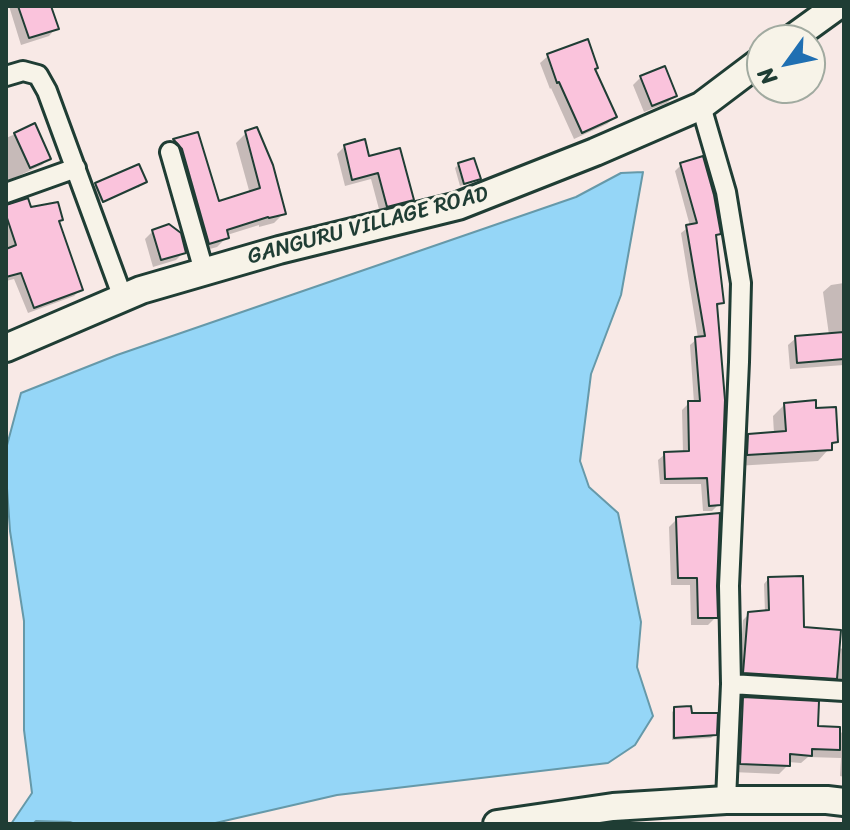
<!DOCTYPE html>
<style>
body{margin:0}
#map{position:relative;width:850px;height:830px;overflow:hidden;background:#f8e9e6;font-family:Sriracha,sans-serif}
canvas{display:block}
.frame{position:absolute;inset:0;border:8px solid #1f3d34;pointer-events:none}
.north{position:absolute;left:746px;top:24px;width:80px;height:80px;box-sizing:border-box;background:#f7f3e8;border:2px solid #a1aaa0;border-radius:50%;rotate:237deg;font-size:22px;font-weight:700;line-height:32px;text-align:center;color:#1f3d34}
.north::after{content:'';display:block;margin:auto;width:28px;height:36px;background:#1f6fb2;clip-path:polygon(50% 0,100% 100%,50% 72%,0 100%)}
</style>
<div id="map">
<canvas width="850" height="830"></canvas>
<div class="frame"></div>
<div class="north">N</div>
</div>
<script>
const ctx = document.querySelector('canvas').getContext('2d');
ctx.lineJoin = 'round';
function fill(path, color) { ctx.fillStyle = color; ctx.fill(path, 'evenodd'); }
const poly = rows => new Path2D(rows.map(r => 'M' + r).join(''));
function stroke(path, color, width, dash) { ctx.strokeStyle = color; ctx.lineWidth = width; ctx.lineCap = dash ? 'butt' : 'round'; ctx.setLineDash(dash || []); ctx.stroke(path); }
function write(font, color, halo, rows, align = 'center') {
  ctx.font = font + ' Sriracha,sans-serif'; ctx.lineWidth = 6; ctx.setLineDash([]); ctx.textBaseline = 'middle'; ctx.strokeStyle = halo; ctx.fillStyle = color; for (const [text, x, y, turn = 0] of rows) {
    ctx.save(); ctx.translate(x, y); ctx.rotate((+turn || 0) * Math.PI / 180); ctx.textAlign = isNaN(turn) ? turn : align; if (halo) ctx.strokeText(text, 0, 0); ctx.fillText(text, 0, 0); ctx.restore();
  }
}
const water = poly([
 [643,172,621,295,591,374,580,461,589,487,618,513,641,622,637,667,653,716,635,745,608,763,337,795,211,824,75,824,70,822,36,821,33,824,11,824,32,793,24,730,24,621,10,531,6,474,6,449,21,393,117,355,576,197,621,173,643,172]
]);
fill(water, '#95d6f7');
stroke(water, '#6699a9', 2);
fill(poly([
 [9,6,49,6,56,28,49,36,21,45],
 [548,56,594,70,615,117,607,124,574,139,551,88,550,89,540,63],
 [641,77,674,96,667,103,644,112,633,85],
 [34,126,49,158,42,165,14,178,6,183,6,138],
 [246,133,284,213,274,223,259,227,259,225,227,235,227,237,217,247,199,252,165,150,174,141,197,134,217,204,250,194,236,143],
 [345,146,412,200,404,207,380,213,371,179,345,186,337,154],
 [459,164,478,178,475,181,460,186,455,168],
 [681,165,719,234,714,238,722,302,715,309,719,504,712,511,703,511,701,484,660,484,658,460,665,454,683,453,682,410,689,403,694,403,690,345,698,338,681,233,690,226,675,171],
 [144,182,138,188,138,184,93,204,89,192,96,185],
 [6,207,30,209,61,219,57,223,81,289,74,296,28,313,14,279,6,281],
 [153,231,184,252,176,260,153,267,145,239],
 [844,283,844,365,790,369,788,345,796,338,829,335,823,292,831,285],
 [785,404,814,410,836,441,818,461,736,466,737,447,749,436,774,434,773,416],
 [677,519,716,617,708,625,691,625,690,585,671,585,669,527],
 [769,578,802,629,838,648,844,649,844,685,739,677,743,620,749,614,765,612,764,584],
 [744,699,816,728,844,733,844,777,840,776,841,758,808,757,801,763,788,762,788,765,779,774,732,772,736,708],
 [675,709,690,715,715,734,711,738,672,740,672,712]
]), '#0003');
const building = poly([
 [18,6,51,6,59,29,29,38,18,6],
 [588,39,598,68,595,69,617,117,582,133,559,82,557,83,547,54,588,39],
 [665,66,677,96,652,106,640,76,665,66],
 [35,123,51,159,30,168,14,133,35,123],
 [257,127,273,165,286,214,269,218,268,217,227,230,229,238,209,244,182,149,173,139,198,132,219,201,260,188,245,131,257,127],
 [365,139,369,156,400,148,414,200,387,207,378,173,352,180,344,145,365,139],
 [703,156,714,195,721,234,716,235,724,303,717,304,725,400,721,505,709,506,707,478,665,479,664,452,689,451,688,401,700,401,695,337,705,336,686,225,697,223,680,163,703,156],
 [474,158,481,179,464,184,458,163,474,158],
 [139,164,147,182,103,202,95,183,139,164],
 [28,198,31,207,58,202,63,220,59,221,83,290,34,308,21,273,6,277,6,249,16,245,6,215,6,205,28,198],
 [169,224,181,233,186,253,161,260,152,230,169,224],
 [844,332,844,359,797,363,795,336,844,332],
 [816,400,816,408,836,407,838,442,832,443,832,450,747,455,748,434,786,431,784,403,816,400],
 [720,513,717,586,718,618,698,618,697,578,678,578,676,517,720,513],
 [803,576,804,627,841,630,837,679,743,673,748,612,769,610,768,577,803,576],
 [743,697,819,701,818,726,840,727,840,750,812,749,812,756,790,754,790,766,740,764,743,697],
 [691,706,692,713,718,713,717,735,674,738,674,707,691,706]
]);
fill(building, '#fac3dc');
stroke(building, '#1f3d34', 2);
const street = poly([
 [6,76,23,71,38,75,47,91,123,298],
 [701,106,726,192,741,283,739,362,729,586,731,684,726,800],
 [170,152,204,271],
 [6,193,76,168],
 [731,684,844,691]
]);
const secondary = poly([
 [790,40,837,6],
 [6,348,141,290,279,250,458,206,595,152,701,106,762,60],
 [497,824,613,807,726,800,827,800,844,802]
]);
stroke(street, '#1f3d34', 24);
stroke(secondary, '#1f3d34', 32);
stroke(street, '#f7f3e8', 18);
stroke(secondary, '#f7f3e8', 26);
write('22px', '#1f3d34', '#f7f3e8', [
 ["GANGURU VILLAGE ROAD",368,226,-15]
]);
</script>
